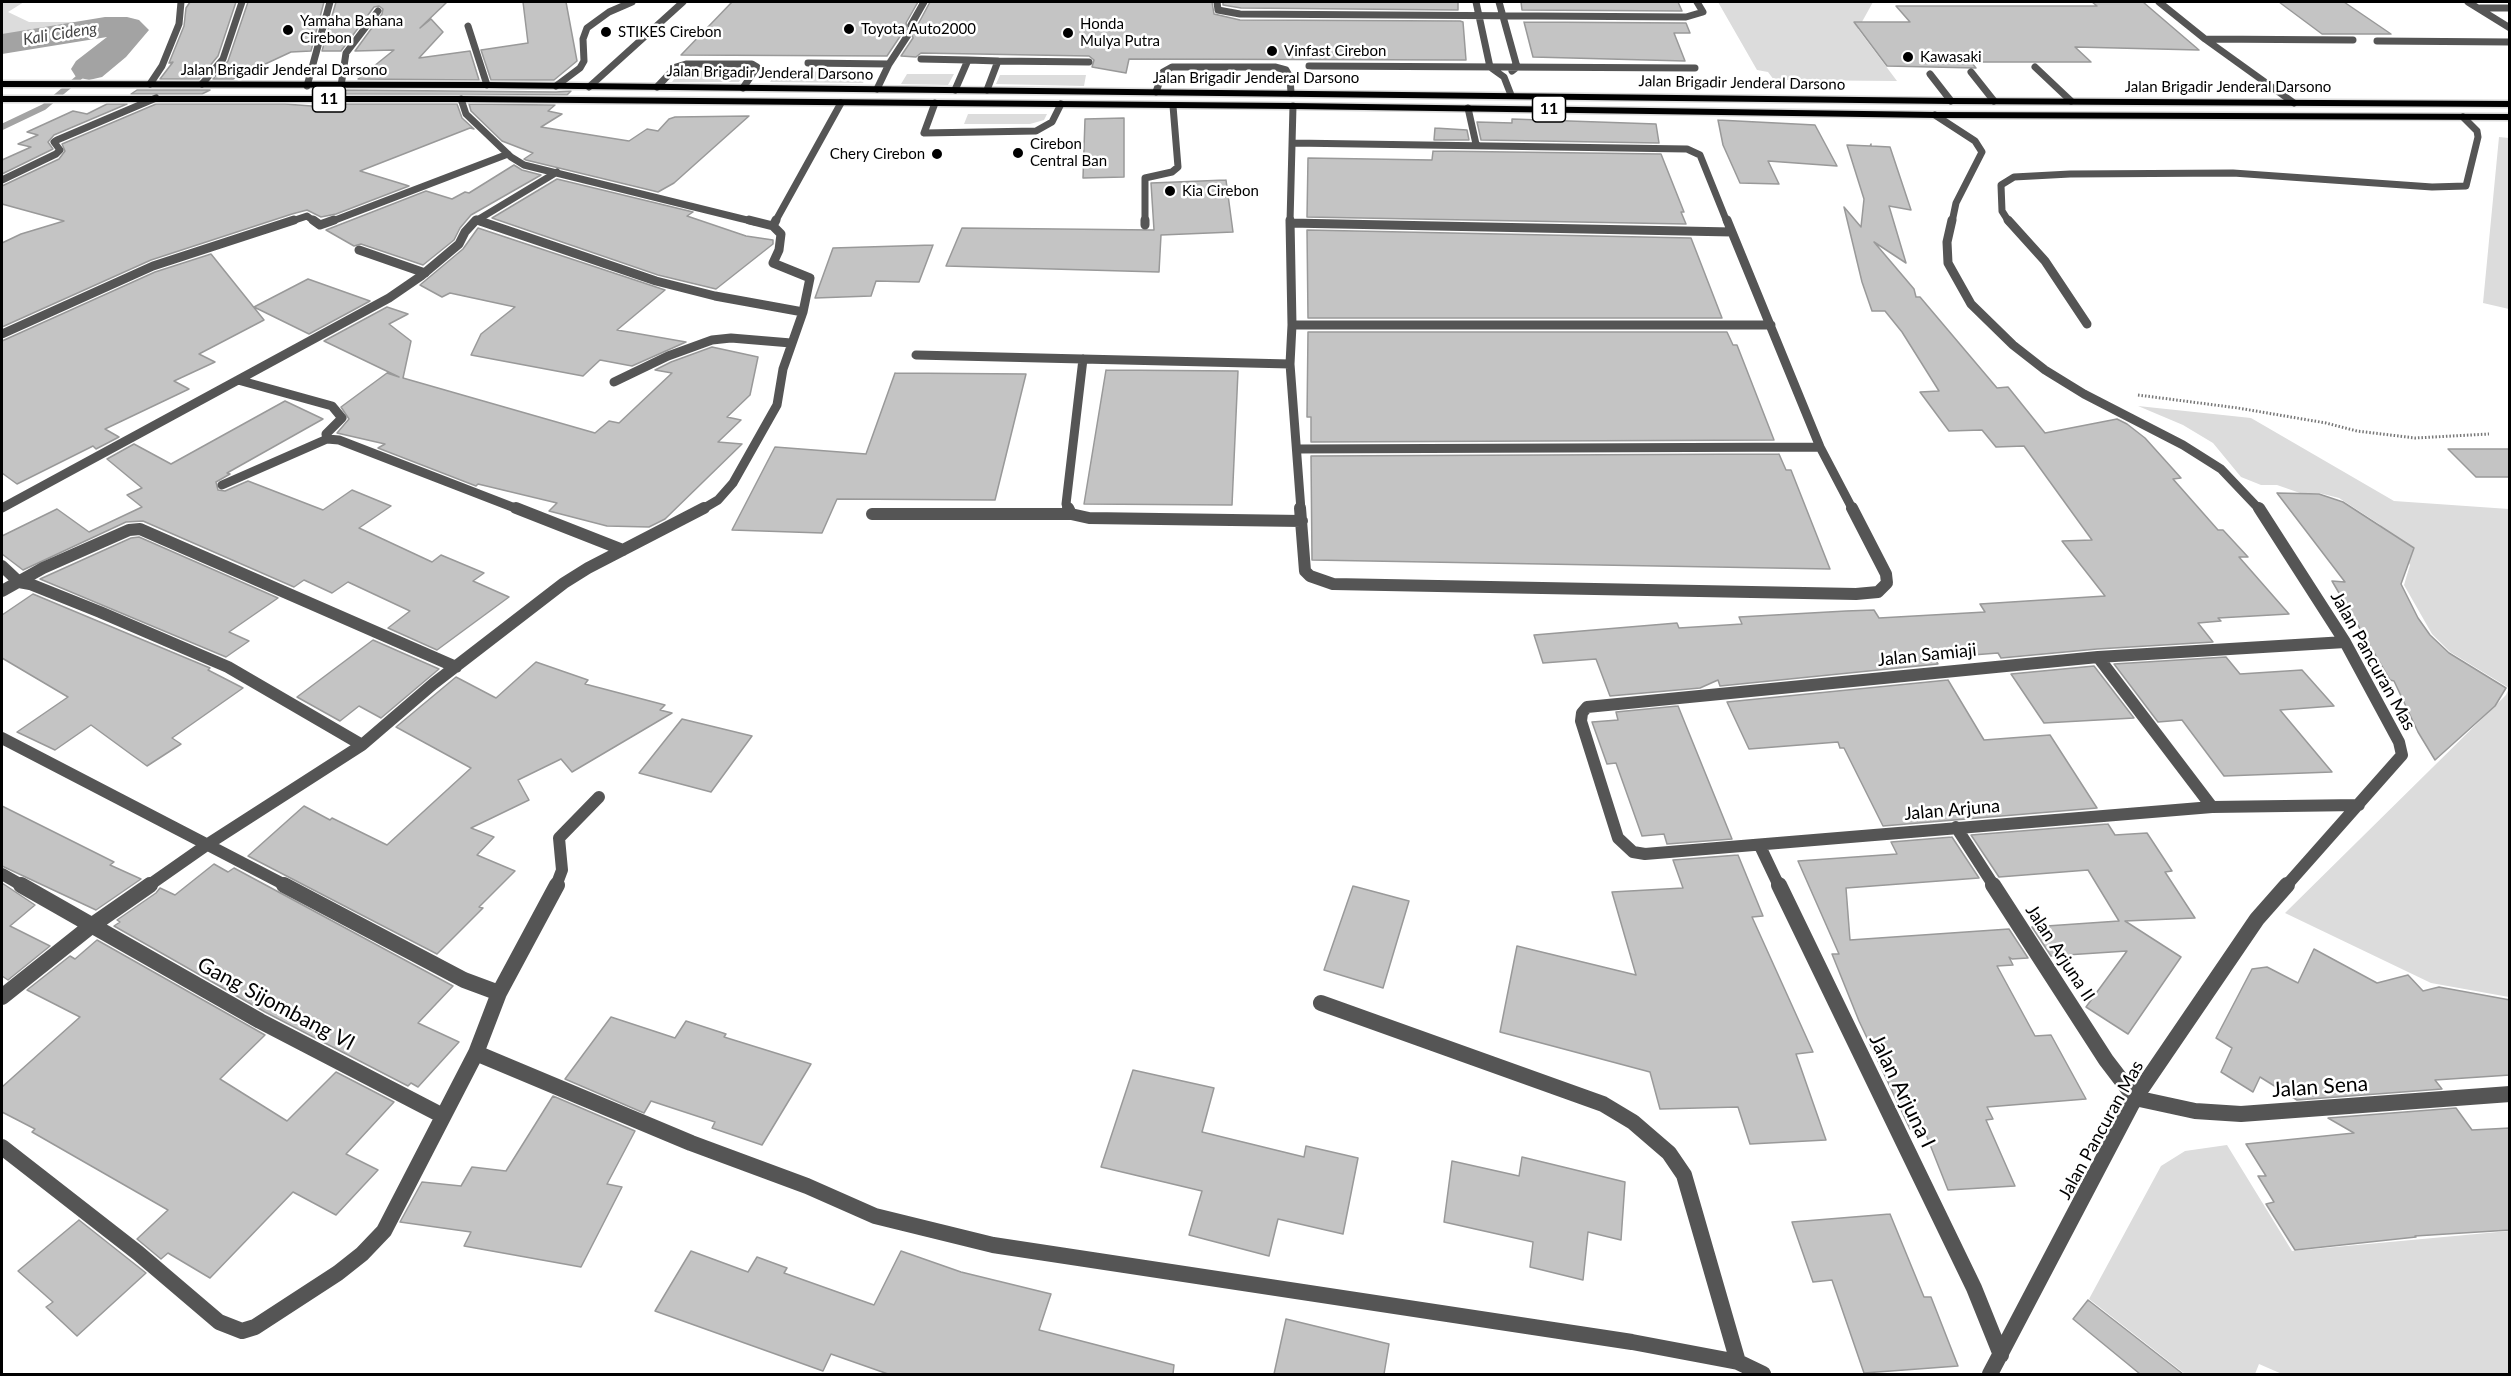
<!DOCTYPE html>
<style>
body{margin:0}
#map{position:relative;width:2511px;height:1376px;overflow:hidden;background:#fff;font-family:Lato,sans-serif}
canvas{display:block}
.frame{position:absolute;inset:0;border:3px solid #000;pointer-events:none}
</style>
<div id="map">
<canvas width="2511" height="1376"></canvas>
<div class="frame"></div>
</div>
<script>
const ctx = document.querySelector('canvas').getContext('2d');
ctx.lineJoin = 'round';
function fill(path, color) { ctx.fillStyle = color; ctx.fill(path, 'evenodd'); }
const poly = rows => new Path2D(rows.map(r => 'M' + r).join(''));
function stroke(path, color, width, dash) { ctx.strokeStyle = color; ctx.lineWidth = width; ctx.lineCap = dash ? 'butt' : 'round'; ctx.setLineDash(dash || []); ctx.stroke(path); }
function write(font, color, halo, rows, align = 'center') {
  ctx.font = font + ' Lato,sans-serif'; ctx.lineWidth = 5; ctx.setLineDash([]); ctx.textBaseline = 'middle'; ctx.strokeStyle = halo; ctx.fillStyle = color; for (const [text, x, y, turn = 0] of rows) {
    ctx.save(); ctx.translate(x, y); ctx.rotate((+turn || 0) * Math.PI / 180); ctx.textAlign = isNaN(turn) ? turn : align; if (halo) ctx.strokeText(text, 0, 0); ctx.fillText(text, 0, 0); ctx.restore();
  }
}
fill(poly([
 [2,2,24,2,8,12,29,22,78,22,2,39],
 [1718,2,1873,2,1858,29,1897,81,1774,80,1768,72,1757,70],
 [680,71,746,71,739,82,672,82],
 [777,71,869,72,863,83,770,82],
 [907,74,954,74,948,85,901,84],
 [1000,75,1086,75,1084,86,996,84],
 [968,114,1047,114,1044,120,1030,124,964,124],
 [2499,137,2509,138,2509,309,2483,303],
 [2138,406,2251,418,2394,501,2509,509,2509,997,2431,983,2285,913,2506,695,2509,688,2450,652,2432,634,2404,585,2410,565,2396,541,2379,524,2339,498,2319,493,2300,493,2277,485,2261,485,2241,477,2213,443,2183,425],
 [2227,1145,2292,1251,2509,1231,2509,1374,2282,1374,2259,1364,2255,1374,2185,1374,2089,1299,2161,1166,2185,1151]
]), '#dcdcdc');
stroke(poly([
 [2,127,44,107,89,69]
]), '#a3a3a3', 6);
fill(poly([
 [105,17,127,17,139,20,149,30,126,57,102,77,89,80,76,77,71,69,76,61,107,37,2,54,2,34,105,17]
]), '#a3a3a3');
const building = poly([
 [190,2,236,2,218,56,199,79,160,79,173,62,169,63,184,26,186,8,190,2],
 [248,2,324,2,311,51,291,52,233,79,213,79,228,61,248,2],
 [336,2,447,2,420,28,431,19,443,32,419,58,470,51,479,80,358,79,394,50,355,51,382,14,383,9,379,6,374,7,341,51,322,51,336,2],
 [523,2,566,2,577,61,554,80,491,80,481,50,528,43,523,2],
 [732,2,918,2,906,23,908,29,903,32,887,56,681,55,732,2],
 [930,2,1212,2,1214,14,1240,20,1460,21,1463,22,1466,60,1129,59,1126,73,1092,67,1094,60,1089,56,921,53,916,57,901,56,913,38,911,31,916,28,930,2],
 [1223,2,1458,2,1458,10,1241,8,1223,5,1223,2],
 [1521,2,1678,2,1682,11,1522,10,1521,2],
 [2092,2,2143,2,2199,50,2075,47,2091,62,1971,62,1976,68,1887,66,1854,22,1910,22,1896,6,2097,6,2092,2],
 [2279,2,2344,2,2391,34,2322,34,2279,2],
 [1524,22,1686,23,1690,33,1674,33,1685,61,1533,57,1524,22],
 [137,90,210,90,202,94,131,94,137,90],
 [345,90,556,92,571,91,567,95,341,94,345,90],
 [107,104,127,104,54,135,48,142,53,149,2,174,2,160,31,147,18,144,38,135,27,132,73,111,87,114,107,104],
 [156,104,285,104,325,107,328,104,457,104,462,118,474,129,470,128,360,171,409,186,336,214,321,217,307,210,292,214,151,260,2,327,2,243,21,234,64,221,2,204,2,186,59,159,65,151,62,144,156,104],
 [469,104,555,105,548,111,562,114,541,127,629,141,647,129,658,131,669,119,675,117,749,116,674,183,658,192,526,160,524,159,533,153,502,141,471,111,469,104],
 [1124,118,1124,177,1083,178,1085,119,1124,118],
 [1512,119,1656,124,1659,143,1481,140,1477,122,1512,123,1512,119],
 [1718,120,1815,125,1837,166,1768,161,1779,184,1740,183,1723,145,1718,120],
 [1435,128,1467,130,1469,140,1434,140,1435,128],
 [1871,144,1871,146,1890,147,1911,210,1889,206,1906,263,1874,242,1914,289,1916,297,1920,297,1997,388,2008,387,2045,433,2117,419,2127,424,2145,438,2181,478,2173,479,2218,530,2223,530,2248,557,2239,557,2289,614,2218,618,2221,621,2198,623,2213,642,2097,649,2001,658,1998,653,1934,658,1938,664,1720,686,1718,680,1700,688,1610,696,1596,659,1543,663,1534,635,1677,623,1679,628,1742,624,1739,617,1846,611,1874,610,1879,618,1985,612,1980,604,2105,596,2062,541,2092,540,2024,446,1996,447,1982,430,1949,431,1920,392,1939,391,1902,332,1885,311,1872,311,1862,282,1844,207,1861,227,1864,199,1847,145,1870,146,1871,144],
 [1433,151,1661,154,1684,212,1681,212,1686,224,1307,217,1308,158,1432,160,1433,151],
 [514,165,522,170,541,175,471,215,460,228,454,240,423,265,361,244,354,246,326,230,426,191,452,199,465,192,469,193,514,165],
 [557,179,693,212,687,216,746,236,773,240,773,244,716,289,658,275,492,218,557,179],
 [1226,180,1233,232,1161,235,1159,272,946,266,962,228,1154,230,1151,183,1226,180],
 [478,228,665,290,617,330,686,342,632,366,600,360,583,376,471,355,481,334,515,307,450,293,442,297,420,285,463,249,478,228],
 [1307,230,1691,238,1722,318,1308,318,1307,230],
 [933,245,919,282,876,281,871,296,815,298,833,248,933,245],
 [211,254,264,320,199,354,215,362,174,381,189,389,105,429,119,437,96,449,93,446,17,484,2,473,2,341,155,272,211,254],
 [308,279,370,301,309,334,254,307,308,279],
 [387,307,408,314,389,324,411,341,403,378,595,433,609,421,619,423,672,373,655,370,671,362,712,347,758,357,750,395,727,417,741,420,718,442,742,444,665,519,649,527,607,526,549,511,557,503,478,484,476,486,378,448,385,444,337,433,349,419,341,407,387,373,399,377,324,341,387,307],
 [1308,332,1727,332,1733,345,1737,345,1774,440,1311,442,1311,417,1307,417,1308,332],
 [1106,370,1238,371,1232,505,1084,504,1106,370],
 [895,373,1026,374,995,500,837,499,822,533,732,530,775,447,866,454,895,373],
 [285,401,323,419,227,473,230,474,216,482,218,490,225,491,248,481,323,510,352,490,391,506,359,528,432,562,441,555,484,573,473,581,509,597,437,650,388,628,410,611,348,582,332,593,304,580,294,587,143,521,126,522,23,570,2,554,2,536,57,509,89,532,142,507,127,495,142,488,107,459,134,444,171,464,285,401],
 [2448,449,2510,449,2510,477,2476,477,2448,449],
 [1779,454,1786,470,1791,470,1830,569,1312,560,1311,456,1779,454],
 [2277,493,2319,494,2343,502,2414,548,2401,584,2418,618,2430,635,2449,653,2506,688,2495,706,2435,760,2418,732,2394,681,2390,680,2332,581,2345,582,2277,493],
 [139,537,278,598,229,632,249,641,226,657,40,579,131,538,139,537],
 [33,594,210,668,208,670,243,688,172,738,181,744,147,766,91,725,55,750,17,732,68,697,2,658,2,615,33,594],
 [373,640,439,669,381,718,359,706,340,721,297,697,373,640],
 [2226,657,2240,674,2302,670,2334,706,2280,710,2332,772,2224,776,2182,720,2158,722,2114,664,2226,657],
 [536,662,588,680,585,684,665,705,660,710,672,713,572,772,561,759,518,780,529,800,471,828,494,837,477,855,515,871,479,907,483,908,437,954,248,856,304,806,330,820,332,818,387,845,471,768,396,727,456,677,496,698,536,662],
 [2094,666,2134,718,2044,723,2011,674,2094,666],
 [1948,680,1984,740,2050,735,2097,808,1883,826,1844,748,1840,748,1838,742,1749,749,1727,702,1948,680],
 [1678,706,1732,839,1667,844,1664,834,1642,836,1616,763,1607,764,1592,722,1618,720,1616,712,1678,706],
 [682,719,752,736,711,792,639,773,682,719],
 [2,806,114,862,110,865,141,879,96,910,2,866,2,806],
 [2108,824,2115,835,2147,833,2172,871,2165,872,2195,918,2125,921,2181,957,2128,1034,2086,1007,2127,951,2051,956,2032,927,2119,921,2088,870,1999,877,1971,835,2108,824],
 [1952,837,1979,878,1846,888,1850,940,2009,929,2028,958,2012,959,2009,957,2013,965,1997,966,2035,1036,2051,1035,2086,1099,1987,1107,1993,1119,1986,1120,2015,1186,1948,1190,1923,1127,1910,1129,1859,1021,1832,954,1839,954,1798,861,1897,854,1891,842,1952,837],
 [1738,855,1763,916,1752,917,1813,1052,1796,1054,1826,1140,1750,1144,1738,1107,1660,1109,1650,1072,1500,1032,1517,946,1636,975,1612,892,1683,888,1673,860,1738,855],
 [214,864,228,872,234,868,453,986,418,1023,459,1042,418,1087,411,1083,408,1086,265,1012,114,926,120,922,117,920,156,893,160,888,175,895,214,864],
 [2,883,35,905,10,926,50,946,8,980,2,976,2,883],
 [1353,886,1409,901,1383,988,1324,970,1353,886],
 [97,940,265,1035,220,1079,287,1121,336,1072,394,1102,346,1154,378,1170,336,1215,293,1192,210,1278,168,1253,161,1259,137,1239,168,1210,32,1132,35,1129,2,1112,2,1087,80,1017,27,990,70,956,75,959,97,940],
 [2314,949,2377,983,2408,975,2423,991,2439,987,2510,1000,2510,1075,2435,1080,2442,1089,2297,1100,2260,1077,2253,1092,2221,1072,2232,1048,2216,1038,2252,969,2267,967,2298,983,2314,949],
 [611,1017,675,1038,686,1021,726,1034,724,1037,811,1064,762,1145,712,1128,715,1122,651,1101,644,1113,565,1079,611,1017],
 [1133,1070,1214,1088,1202,1132,1304,1157,1306,1146,1358,1158,1343,1234,1278,1219,1269,1256,1189,1235,1202,1191,1101,1167,1133,1070],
 [553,1096,635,1131,607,1184,622,1187,581,1267,464,1246,471,1232,400,1222,422,1182,461,1186,472,1167,506,1171,553,1096],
 [2456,1108,2472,1130,2510,1128,2510,1230,2415,1236,2416,1237,2295,1250,2266,1204,2274,1202,2258,1176,2266,1176,2246,1144,2354,1133,2328,1118,2456,1108],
 [1522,1157,1625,1182,1621,1240,1588,1232,1583,1280,1530,1267,1533,1242,1444,1222,1452,1161,1519,1176,1522,1157],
 [1890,1214,1924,1297,1931,1297,1958,1366,1864,1373,1832,1280,1813,1282,1792,1222,1890,1214],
 [79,1220,146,1273,77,1336,46,1307,53,1302,18,1271,79,1220],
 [691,1251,748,1272,757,1257,787,1268,784,1273,874,1305,901,1251,961,1272,1051,1294,1039,1330,1174,1365,1173,1374,888,1374,831,1354,823,1371,655,1311,691,1251],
 [2088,1300,2183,1374,2140,1374,2073,1319,2088,1300],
 [1286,1319,1389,1344,1384,1374,1274,1374,1286,1319]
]);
fill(building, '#c4c4c4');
stroke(building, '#999', 1.5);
const highway = poly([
 [2,81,487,82,1951,98,2510,101,2510,107,1951,104,487,88,2,87,2,81],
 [2,96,461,96,1293,103,1935,112,2510,114,2510,120,1935,118,1293,109,461,102,2,102,2,96]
]);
stroke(highway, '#dbdbdb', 3);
stroke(poly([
 [2138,395,2238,408,2326,423,2357,431,2415,438,2489,434]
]), '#777', 3, [1.5, 2]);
stroke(poly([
 [2159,2,2205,39,2353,40],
 [2468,2,2510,28],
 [2480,8,2510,8],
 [911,25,924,2],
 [468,26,487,85],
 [2205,39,2294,103],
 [2377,41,2510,42],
 [921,59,968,60,955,90],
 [968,60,998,61],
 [808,63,889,64,877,89],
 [889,64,908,35],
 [2035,67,2071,101],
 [1971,72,1994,101],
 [1930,74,1951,101],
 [150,84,162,66,179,24,181,2],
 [202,84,223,59,242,2],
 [341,86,346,53,378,11],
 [556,86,580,68,584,61,583,39,587,28,609,12,632,2],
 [589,87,683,2],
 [657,87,676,67,686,64,752,64,757,67,743,88],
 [987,90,998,61,1089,62],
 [1156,92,1163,72,1172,67,1275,67,1286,70,1290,77,1291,93],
 [935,103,924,133,1036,131,1052,122,1061,104],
 [1468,108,1476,144],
 [1293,143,1687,149,1700,155,1727,222],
 [1145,222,1145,178,1172,172,1178,167,1173,106],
 [1290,222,1293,106],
 [2009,222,2002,211,2001,185,2014,177,2070,174,2233,173,2432,187,2466,186,2478,137,2477,131,2463,117]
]), '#555', 7);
stroke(poly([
 [1145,220,1145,225],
 [1290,220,1292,325,1290,364,1301,510],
 [1727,220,1820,447,1853,510],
 [2008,220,2045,261,2087,324],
 [1290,223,1732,232],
 [359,250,425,273],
 [1292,325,1771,325],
 [916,355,1290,364],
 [1297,449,1820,447],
 [1069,510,1066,504,1083,359]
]), '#555', 9);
stroke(poly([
 [1068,508,1071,514,1089,518,1302,521],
 [1300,508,1305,571,1310,576,1333,584,1856,594,1878,592,1887,583,1886,574,1852,508],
 [872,514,1071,514]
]), '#555', 12);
stroke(poly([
 [1217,2,1218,10,1240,14,1686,17,1703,12,1697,2],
 [1476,2,1490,67,1504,77,1511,95],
 [1499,2,1517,67,1512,71],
 [1309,66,1695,68],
 [307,86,330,2],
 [461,99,466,114,511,157,524,165,755,222],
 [1935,115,1975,141,1982,152,1956,203,1952,222],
 [2,180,56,154,60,150,54,142,57,140,156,98],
 [476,220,481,222],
 [289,222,307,216,315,222],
 [330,222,508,154],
 [474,222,557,172],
 [775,222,841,103]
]), '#555', 7);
stroke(poly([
 [313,220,320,225,334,220],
 [477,220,656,281,715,296,803,312],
 [749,220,773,226],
 [1952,220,1947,242,1948,263,1971,304,2013,345,2045,370,2084,394,2183,445,2221,469,2260,510],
 [2,334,153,266,294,220],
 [238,380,332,406,342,418,326,434,327,439],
 [614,382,668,356,712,340,731,338,791,343],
 [222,485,327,439,339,440,520,510],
 [2,508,389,298,421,276,459,244,465,232,476,220],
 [701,510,718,500,733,483,777,405,783,369,803,312,810,278,773,263,779,250,781,234,773,226,776,220]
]), '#555', 9);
stroke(poly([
 [516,508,623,550],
 [2259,508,2345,642,2399,742,2402,755,2286,886],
 [2,566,19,582,30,584,100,612,228,667,362,745],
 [2,591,43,568,129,530,140,529,456,667],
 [2345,642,2098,657,1587,707,1582,713,1581,721,1618,838,1633,852,1645,854,2212,807,2359,805],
 [2098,657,2212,807],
 [2,738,287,886],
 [1956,827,1994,886],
 [1760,846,1779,886],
 [2,874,23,886],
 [148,886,208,844,362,745,433,684,564,583,588,568,704,508],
 [556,886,562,870,559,838,599,797]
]), '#555', 12);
stroke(poly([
 [21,885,260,1021,443,1116],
 [284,885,464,980,499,993],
 [557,885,499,993,476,1053,691,1143,807,1186,875,1216,993,1245,1632,1342,1738,1362,1763,1374],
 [1779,885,1974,1288,2001,1355],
 [1993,885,2106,1060,2135,1098,2195,1111,2241,1114,2510,1094],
 [2,997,91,926,150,885],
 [1321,1003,1603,1104,1633,1122,1669,1153,1684,1175,1738,1362],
 [2,1147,138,1253,219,1322,242,1331,255,1327,338,1273,362,1254,384,1231,476,1053],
 [1990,1374,2135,1098,2257,919,2287,885]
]), '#555', 16);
fill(highway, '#000');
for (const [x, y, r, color] of [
 [849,29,6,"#000"],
 [288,30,6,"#000"],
 [606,32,6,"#000"],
 [1068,33,6,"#000"],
 [1272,51,6,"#000"],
 [1908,57,6,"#000"],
 [1018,153,6,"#000"],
 [937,154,6,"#000"],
 [1170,191,6,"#000"]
]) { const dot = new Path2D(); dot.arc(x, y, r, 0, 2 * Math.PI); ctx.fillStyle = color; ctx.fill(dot); stroke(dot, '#fff', 2); }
write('15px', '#000', '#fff', [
 ["Yamaha Bahana",300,21],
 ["Cirebon",300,38],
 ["Honda",1080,24],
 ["Mulya Putra",1080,41],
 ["Toyota Auto2000",861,29],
 ["STIKES Cirebon",618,32],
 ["Vinfast Cirebon",1284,51],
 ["Kawasaki",1920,57],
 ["Cirebon",1030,144],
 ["Central Ban",1030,161],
 ["Chery Cirebon",925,154,"right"],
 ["Kia Cirebon",1182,191]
], 'left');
write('15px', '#000', '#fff', [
 ["Jalan Brigadir Jenderal Darsono",284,70],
 ["Jalan Brigadir Jenderal Darsono",770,73,1],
 ["Jalan Brigadir Jenderal Darsono",1256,78],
 ["Jalan Brigadir Jenderal Darsono",1742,83,1],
 ["Jalan Brigadir Jenderal Darsono",2228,87]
]);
write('italic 16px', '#444', '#fff', [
 ["Kali Cideng",60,34,-9]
]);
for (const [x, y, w] of [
 [329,99,33],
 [1549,109,33]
]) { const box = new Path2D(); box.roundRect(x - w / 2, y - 13, w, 26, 4.5); ctx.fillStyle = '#fff'; ctx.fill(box); stroke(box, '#000', 1.5); }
write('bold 16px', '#000', null, [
 ["11",329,99],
 ["11",1549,109]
]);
write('18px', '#000', '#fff', [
 ["Jalan Samiaji",1927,655,-6],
 ["Jalan Pancuran Mas",2373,661,61],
 ["Jalan Arjuna",1952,810,-5],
 ["Jalan Arjuna II",2060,953,57],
 ["Jalan Pancuran Mas",2101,1130,-61]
]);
write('21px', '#000', '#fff', [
 ["Gang Sijombang VI",276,1004,28],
 ["Jalan Sena",2320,1087,-4],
 ["Jalan Arjuna I",1902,1091,64]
]);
</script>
